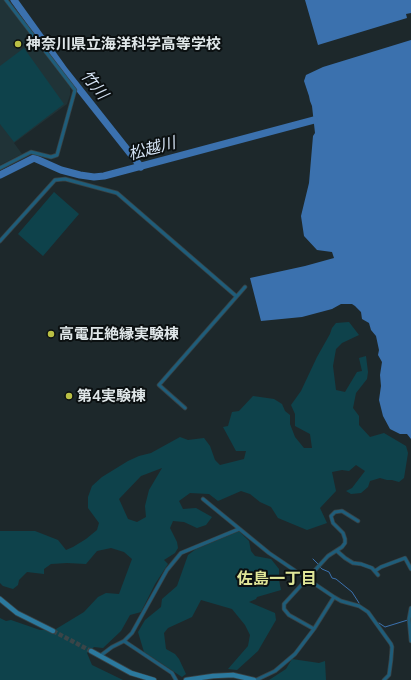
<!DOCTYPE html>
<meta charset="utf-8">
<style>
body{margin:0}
canvas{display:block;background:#1d282b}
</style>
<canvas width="411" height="680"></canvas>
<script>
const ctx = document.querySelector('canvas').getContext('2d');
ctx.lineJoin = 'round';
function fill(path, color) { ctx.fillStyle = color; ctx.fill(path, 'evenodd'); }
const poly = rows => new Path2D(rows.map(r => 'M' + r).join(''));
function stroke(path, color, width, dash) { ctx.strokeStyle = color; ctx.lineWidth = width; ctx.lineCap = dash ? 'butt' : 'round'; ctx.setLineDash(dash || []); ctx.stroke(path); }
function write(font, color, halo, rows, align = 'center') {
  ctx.font = font + ' Mulish,"Noto Sans JP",sans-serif'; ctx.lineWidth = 4; ctx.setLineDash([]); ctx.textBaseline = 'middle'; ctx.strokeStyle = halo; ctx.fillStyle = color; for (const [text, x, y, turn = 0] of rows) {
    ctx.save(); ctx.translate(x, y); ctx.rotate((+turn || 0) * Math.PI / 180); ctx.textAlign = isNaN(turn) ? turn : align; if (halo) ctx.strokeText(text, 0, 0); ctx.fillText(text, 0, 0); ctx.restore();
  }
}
fill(poly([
 [0,0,4,0,70,87,70,95,67,104,14,143,22,154,0,165]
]), '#203337');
fill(poly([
 [24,48,64,104,14,142,0,124,0,66],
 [54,192,79,214,43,256,18,234],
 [349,322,359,335,342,343,336,349,333,366,336,390,345,392,357,372,362,371,359,358,366,356,368,372,367,379,356,393,353,408,359,416,359,425,370,437,384,433,406,446,408,453,404,478,399,482,392,480,387,480,380,478,370,481,368,487,361,493,351,494,346,491,352,488,365,471,356,465,349,471,342,470,332,472,336,491,320,508,327,523,307,530,278,518,271,507,260,502,250,494,241,491,218,501,209,494,190,493,179,501,183,509,196,508,212,517,206,525,197,528,184,522,173,521,170,528,177,542,178,548,175,553,164,560,168,564,155,584,141,612,130,615,121,631,103,648,94,647,87,653,92,665,123,680,0,680,0,618,6,621,11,620,40,630,51,630,56,629,84,612,98,597,106,593,119,594,132,559,124,552,111,548,97,551,86,564,67,563,51,564,44,569,44,574,27,572,19,580,18,585,13,589,3,586,0,583,0,531,35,531,58,540,66,550,73,547,86,539,97,530,99,523,88,508,88,497,92,486,102,477,128,461,139,456,151,453,180,437,188,440,204,438,210,446,215,460,220,465,244,459,246,451,236,451,223,427,228,426,232,412,239,411,253,396,274,399,282,404,285,411,290,415,290,424,295,437,304,448,312,448,310,434,295,426,295,414,291,405,301,391,317,357,330,334,332,328,336,323],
 [162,468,149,490,145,506,146,517,137,522,128,519,119,499,141,476],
 [239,531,249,541,251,551,255,556,271,559,279,569,279,580,281,590,257,597,256,599,249,602,275,613,276,620,258,651,237,670,228,669,248,646,250,635,245,625,232,609,201,600,192,617,168,628,164,633,166,649,175,654,179,659,186,674,182,677,144,652,138,632,145,620,161,607,162,599,177,586,188,555,196,549],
 [292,659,319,663,325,661,326,680,269,680,286,669]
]), '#0e424b');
fill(poly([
 [305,0,411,0,411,13,406,14,407,18,318,45],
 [411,40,411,439,407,434,400,434,390,429,383,416,379,400,381,386,380,375,382,362,378,355,379,350,376,336,371,330,369,323,362,319,361,312,355,306,352,304,341,304,332,309,302,317,261,321,250,278,305,266,334,258,332,252,317,250,304,236,301,216,309,183,313,136,315,133,312,106,310,101,309,96,304,81,306,75,323,67]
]), '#3b71ae');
stroke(poly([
 [313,559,318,564],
 [320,567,322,569,329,572,332,578,336,579,352,592,359,603],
 [379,623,385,627,411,619]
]), '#3b71ae', 1);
stroke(poly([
 [14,0,65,71,141,167],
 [0,175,34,158,61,170,80,175,94,177,104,176,314,120]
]), '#3b71ae', 7);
stroke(poly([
 [53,631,91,651]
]), '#3a4548', 4.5, [4.5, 2]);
const street = poly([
 [0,168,31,152,51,157,57,155,75,90,6,0],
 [0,241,55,180,65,179,117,193,236,296],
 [185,408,159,385,245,287],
 [203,499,269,553,334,597,314,629,295,654,275,671,256,680],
 [337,551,345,558,353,563,361,564,372,568,378,575],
 [375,571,381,567,405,558,411,569],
 [334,597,341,601,359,606,368,612,391,644,392,647,391,660,389,675,384,680],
 [411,608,409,619,411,641],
 [314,629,289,615,284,609,284,604,328,556,342,547,345,543,345,539,343,533,333,523,331,516,335,512,342,511,358,521],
 [124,641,172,673,176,680],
 [100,656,112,647,124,641,132,633,167,570,181,553,239,529]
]);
const secondary = poly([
 [0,599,17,613,53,631],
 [91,651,131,673,154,680],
 [186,680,213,676,233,675,254,680]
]);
stroke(street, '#384346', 4.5);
stroke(secondary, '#384346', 6);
stroke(street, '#1f5d7a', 3);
stroke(secondary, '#2b799e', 4.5);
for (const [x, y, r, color] of [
 [18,44,4,"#bac045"],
 [51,334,4,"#bac045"],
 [69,396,4,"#bac045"]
]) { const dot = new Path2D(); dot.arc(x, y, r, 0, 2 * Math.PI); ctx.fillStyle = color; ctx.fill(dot); stroke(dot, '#0b1011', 1.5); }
write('bold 15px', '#e0e7e9', '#0b1011', [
 ["神奈川県立海洋科学高等学校",26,44],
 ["高電圧絶縁実験棟",59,334],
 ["第4実験棟",77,396]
], 'left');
write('italic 16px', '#d5e3f4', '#0b1011', [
 ["竹川",94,85,51],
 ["松越川",152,149,-15]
]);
write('bold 16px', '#e0e698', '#0b1011', [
 ["佐島一丁目",277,579]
]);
</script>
